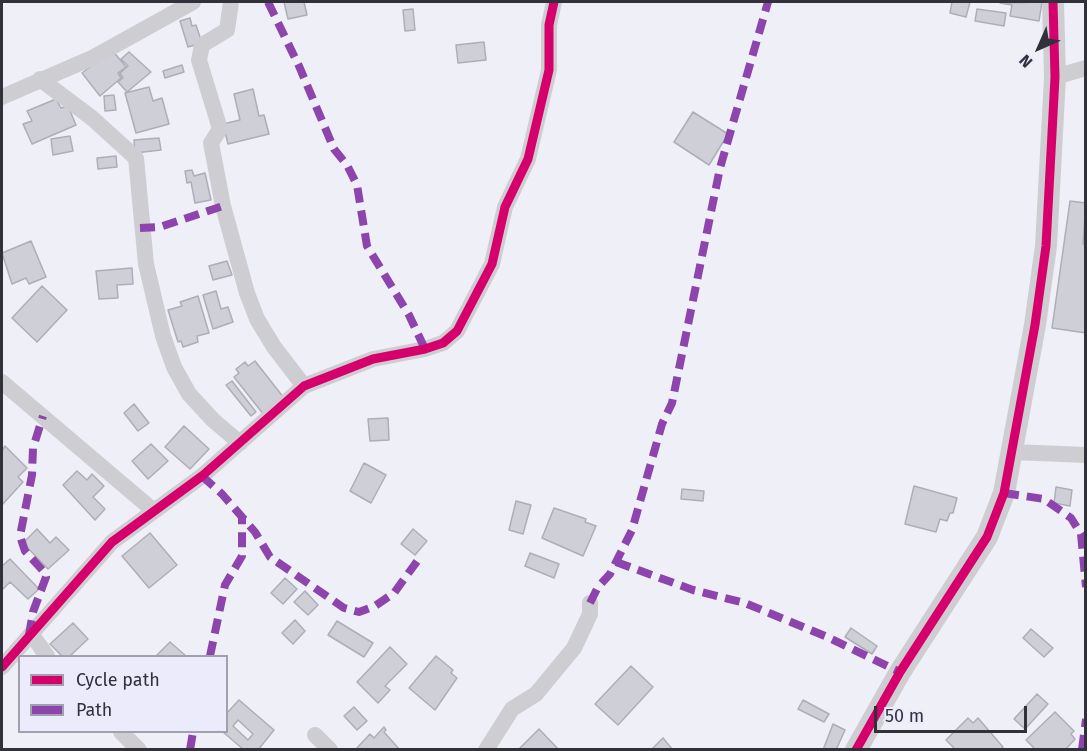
<!DOCTYPE html>
<style>
body{margin:0}
#map{position:relative;width:1087px;height:751px;overflow:hidden;background:#efeff8;font-family:"Fira Sans",sans-serif}
canvas{display:block}
.frame{position:absolute;inset:0;border:3px solid #31303b;pointer-events:none}
.legend{position:absolute;left:18px;top:655px;width:210px;height:78px;box-sizing:border-box;background:#ebebfc;border:2px solid #a1a0af;margin:0;padding:8px 10px;list-style:none;font-size:18px;color:#31303b}
.legend li{display:flex;align-items:center;gap:12px;height:30px}
.legend b{width:30px;border:2px solid #a1a0af}
.north{position:absolute;left:1009px;top:18px;width:60px;height:60px;-webkit-text-stroke:4px #ebebfc;paint-order:stroke;rotate:225deg;font-size:16px;font-weight:700;line-height:24px;text-align:center;color:#31303b}
.north::after{content:'';display:block;margin:auto;width:21px;height:27px;background:#31303b;clip-path:polygon(50% 0,100% 100%,50% 72%,0 100%)}
.scale{position:absolute;left:874px;top:706px;width:153px;height:27px;box-sizing:border-box;border:3px solid #31303b;border-top:0;padding-left:8px;font-size:18px;line-height:21px;white-space:nowrap;color:#31303b;-webkit-text-stroke:4px #ebebfc;paint-order:stroke}
</style>
<div id="map">
<canvas width="1087" height="751"></canvas>
<div class="frame"></div>
<ul class="legend">
<li><b style="height:8px;background:#d6006c"></b>Cycle path</li>
<li><b style="height:8px;background:#8e44ad"></b>Path</li>
</ul>
<div class="north">N</div>
<div class="scale">50 m</div>
</div>
<script>
const ctx = document.querySelector('canvas').getContext('2d');
ctx.lineJoin = 'round';
function fill(path, color) { ctx.fillStyle = color; ctx.fill(path, 'evenodd'); }
const poly = rows => new Path2D(rows.map(r => 'M' + r).join(''));
function stroke(path, color, width, dash) { ctx.strokeStyle = color; ctx.lineWidth = width; ctx.lineCap = dash ? 'butt' : 'round'; ctx.setLineDash(dash || []); ctx.stroke(path); }
const building = poly([
 [284,2,304,2,307,15,288,19,284,2],
 [952,2,970,2,966,17,950,13,952,2],
 [1000,3,1042,2,1039,21,1010,16,1012,5,1000,3],
 [413,9,415,30,405,31,403,10,413,9],
 [977,9,1006,13,1004,26,975,21,977,9],
 [190,18,192,26,196,25,202,43,188,47,180,21,190,18],
 [484,42,486,60,458,63,456,45,484,42],
 [112,50,126,67,118,73,121,78,100,96,82,73,112,50],
 [129,52,151,72,127,92,118,82,123,78,120,73,128,66,121,59,129,52],
 [182,65,184,72,165,78,163,71,182,65],
 [149,87,153,101,162,98,169,124,136,133,125,93,149,87],
 [253,89,259,116,264,115,269,134,228,144,223,124,240,120,234,94,253,89],
 [114,95,116,110,105,111,104,96,114,95],
 [56,99,61,108,68,106,76,125,32,144,23,124,32,121,27,111,56,99],
 [693,112,728,134,709,165,674,142,693,112],
 [70,136,73,151,53,155,51,139,70,136],
 [159,138,161,150,135,153,134,140,159,138],
 [116,156,117,167,98,169,97,158,116,156],
 [192,170,194,176,205,173,211,200,195,203,191,182,187,183,185,171,192,170],
 [1070,201,1086,203,1083,244,1086,244,1086,333,1052,328,1070,201],
 [31,241,46,277,29,284,26,278,12,284,2,253,31,241],
 [227,261,232,275,213,280,209,266,227,261],
 [132,268,133,284,117,285,118,298,99,299,96,271,132,268],
 [42,286,67,310,37,342,12,318,42,286],
 [216,291,221,309,228,307,233,322,213,329,203,295,216,291],
 [198,296,209,333,197,336,198,342,183,347,181,341,178,342,168,310,182,306,180,302,198,296],
 [255,361,284,398,264,415,234,377,239,373,236,369,245,362,248,366,255,361],
 [232,381,256,412,251,416,226,385,232,381],
 [134,404,149,423,138,431,124,413,134,404],
 [388,418,389,440,370,441,368,419,388,418],
 [184,426,209,449,190,469,165,447,184,426],
 [151,444,168,461,148,479,132,461,151,444],
 [5,446,27,468,18,477,23,482,2,505,2,451,5,446],
 [364,463,386,475,371,503,350,491,364,463],
 [77,471,87,480,92,474,104,486,93,497,105,509,95,520,63,485,77,471],
 [914,486,957,498,953,513,950,513,947,521,940,519,936,532,905,524,914,486],
 [1056,487,1072,490,1070,506,1054,503,1056,487],
 [682,489,704,491,703,501,681,499,682,489],
 [516,501,531,505,523,534,509,530,516,501],
 [554,508,586,519,585,522,596,526,583,556,542,538,554,508],
 [37,529,50,543,56,537,69,550,48,569,23,543,37,529],
 [413,529,427,541,415,555,401,544,413,529],
 [150,533,177,565,149,588,122,556,150,533],
 [530,553,559,564,554,578,525,566,530,553],
 [10,559,39,589,28,599,10,582,2,590,2,566,10,559],
 [285,578,297,589,283,604,271,593,285,578],
 [305,591,318,605,308,615,294,602,305,591],
 [295,620,305,631,293,644,282,633,295,620],
 [337,621,373,643,364,657,328,635,337,621],
 [73,623,88,639,70,656,62,656,50,644,73,623],
 [851,628,877,646,872,654,845,637,851,628],
 [1031,629,1053,648,1044,657,1023,638,1031,629],
 [170,642,186,656,156,656,170,642],
 [390,647,407,664,385,686,390,690,378,703,357,682,390,647],
 [436,656,453,670,451,673,457,678,435,710,409,688,436,656],
 [631,666,653,687,618,725,595,704,631,666],
 [1037,694,1048,704,1025,729,1014,719,1037,694],
 [239,700,274,730,258,750,244,750,223,732,226,732,226,714,239,700],
 [238,720,253,734,248,740,233,726,238,720],
 [803,700,829,714,824,722,798,709,803,700],
 [354,707,367,721,357,730,344,716,354,707],
 [1055,712,1074,731,1071,734,1075,739,1065,750,1036,750,1026,740,1055,712],
 [968,718,973,723,978,718,1003,747,1000,750,956,750,946,740,968,718],
 [833,724,845,730,836,750,823,750,833,724],
 [384,727,386,730,384,732,400,750,355,750,370,734,374,738,384,727],
 [539,729,559,750,518,750,539,729],
 [663,738,673,750,651,750,663,738]
]);
fill(building, '#cfcfd8');
stroke(building, '#aeaeb7', 1.5);
stroke(poly([
 [231,2,227,30,202,45,199,60,220,129,211,143,223,206,247,293,257,319,274,347,304,386],
 [1055,77,1086,68],
 [40,79,92,118,136,158,146,264,163,336,174,367,189,394,213,420,240,443],
 [2,97,94,57,193,2],
 [2,382,154,511],
 [1013,452,1086,455],
 [32,635,47,656],
 [2,667,112,542,202,476,304,386,373,359,425,349,443,343,457,331,492,264,505,207,528,159,549,70,549,25,554,2],
 [121,732,139,750],
 [315,735,330,750],
 [486,750,512,709,536,694,574,648,590,614,590,603]
]), '#ceced2', 16);
stroke(poly([
 [856,750,900,672,987,537,1004,493,1035,325,1046,246,1055,77,1053,2]
]), '#ceced2', 22);
stroke(poly([
 [268,2,299,66,334,149,347,165,357,185,367,246,409,315,425,349],
 [140,228,160,227,223,206],
 [202,476,222,494,255,532,270,557,344,608,359,612,375,606,394,593,418,560],
 [1004,493,1044,499,1071,518,1081,534,1086,587],
 [616,562,693,590,745,603,825,636,900,672],
 [590,603,598,587,610,574,632,530,662,424,672,403,720,168,768,2],
 [29,635,33,612,46,577,45,573,25,551,20,536,32,475,33,448,43,416],
 [210,656,225,585,242,556,242,517],
 [190,750,193,732],
 [1082,750,1086,719]
]), '#8e44ad', 8, [15, 8]);
stroke(poly([
 [2,667,112,542,202,476,304,386,373,359,425,349,443,343,457,331,492,264,505,207,528,159,549,70,549,25,554,2],
 [856,750,900,672,987,537,1004,493,1035,325,1046,246,1055,77,1053,2]
]), '#d6006c', 9);
</script>
